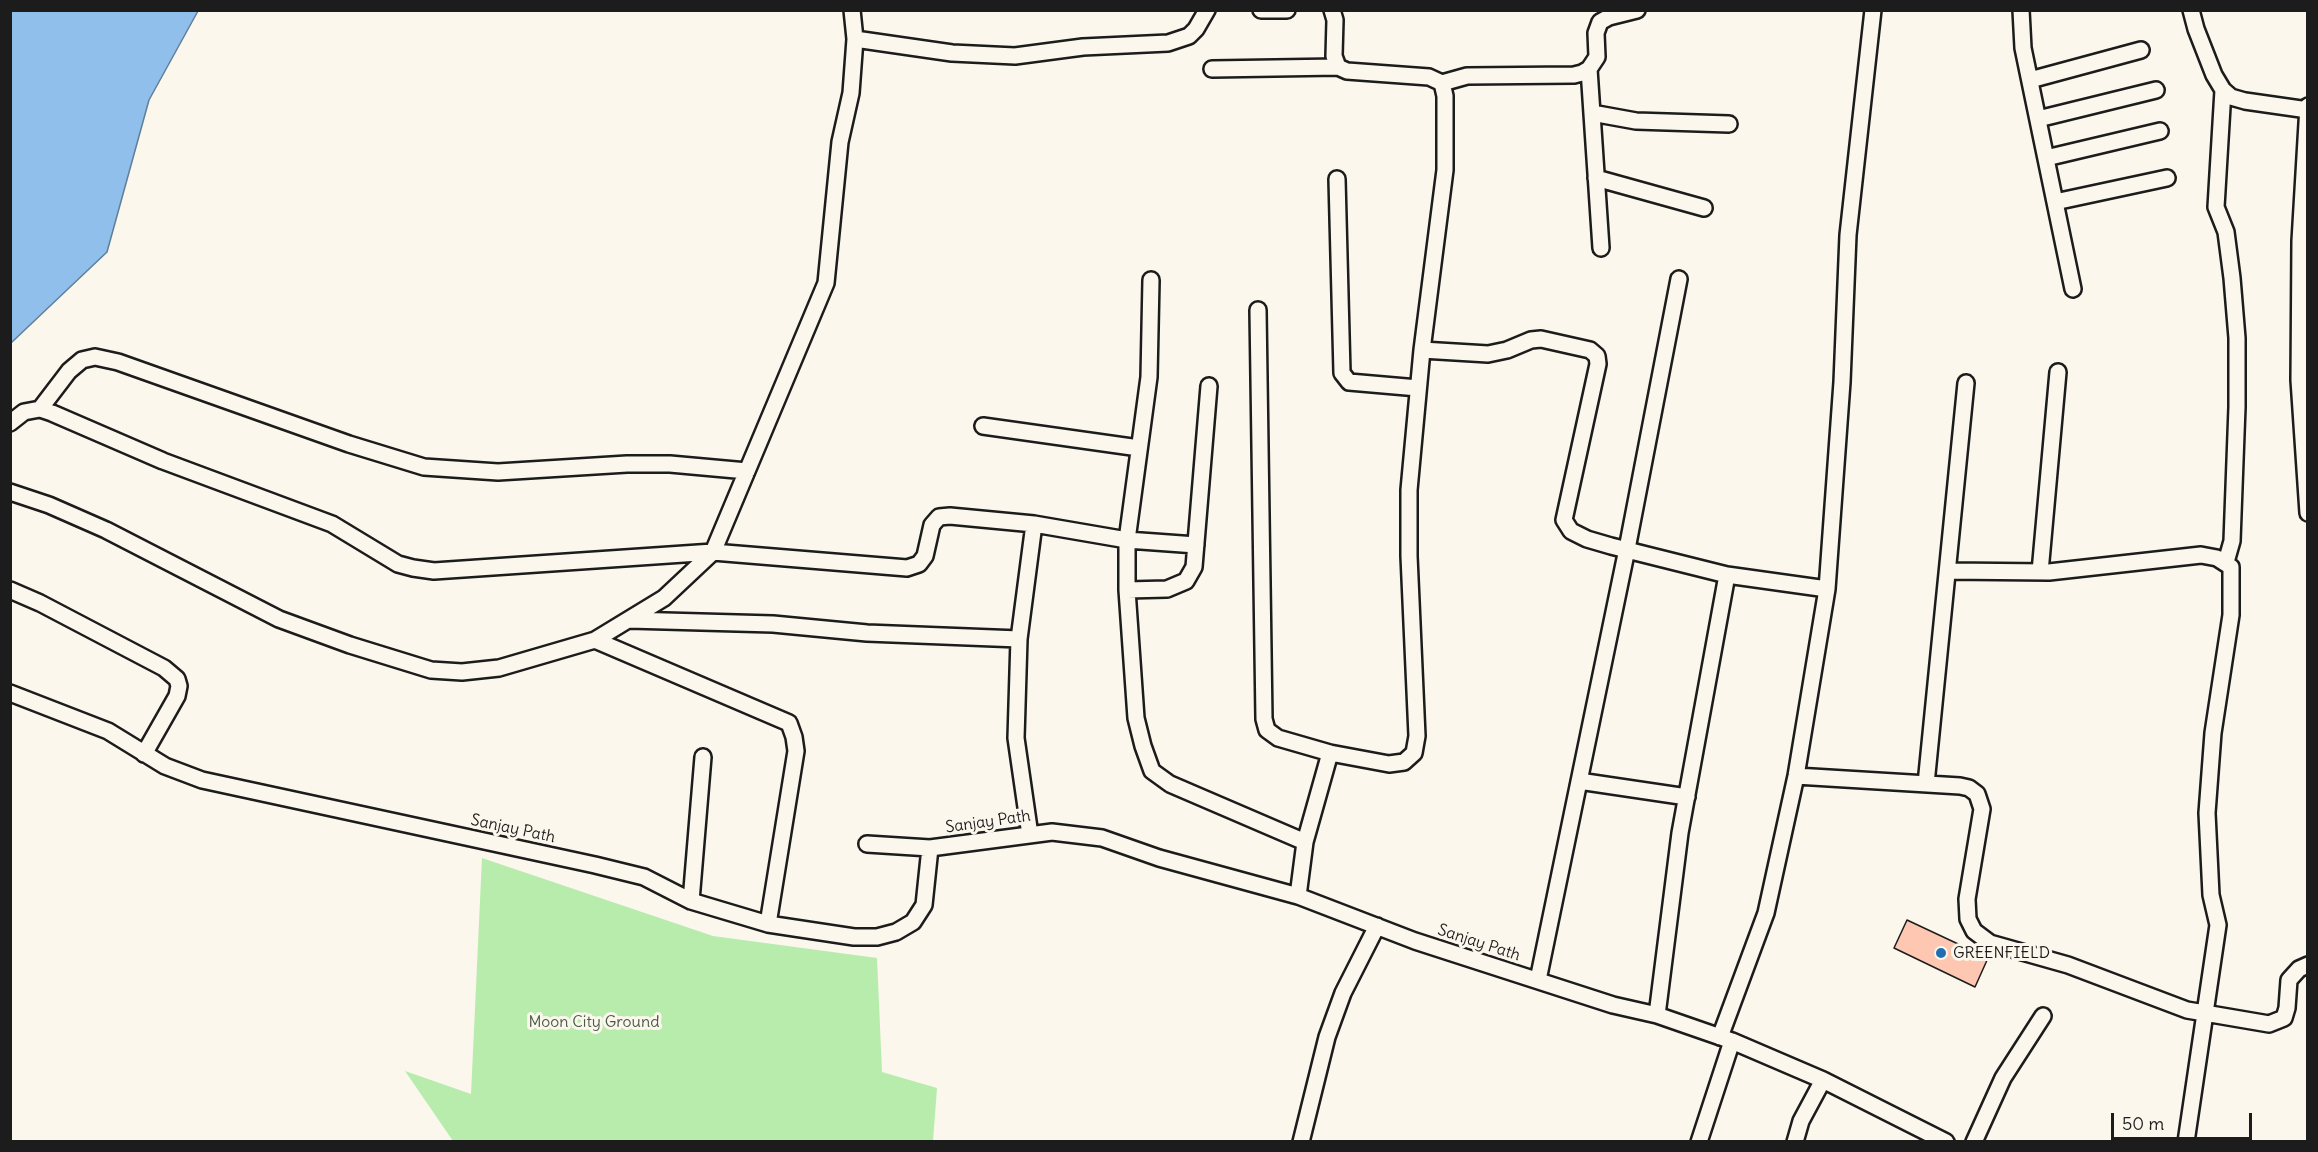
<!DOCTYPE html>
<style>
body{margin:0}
#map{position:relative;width:2318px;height:1152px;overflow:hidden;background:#fbf7ec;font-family:Delius,sans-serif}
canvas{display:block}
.frame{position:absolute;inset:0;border:12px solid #1c1c1c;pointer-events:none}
.scale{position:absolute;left:2111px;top:1113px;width:141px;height:27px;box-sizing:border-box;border:3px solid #1c1c1c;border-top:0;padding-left:8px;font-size:18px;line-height:21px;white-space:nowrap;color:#1c1c1c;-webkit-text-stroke:4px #fbf7ec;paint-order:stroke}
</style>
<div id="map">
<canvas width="2318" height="1152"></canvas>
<div class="frame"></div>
<div class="scale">50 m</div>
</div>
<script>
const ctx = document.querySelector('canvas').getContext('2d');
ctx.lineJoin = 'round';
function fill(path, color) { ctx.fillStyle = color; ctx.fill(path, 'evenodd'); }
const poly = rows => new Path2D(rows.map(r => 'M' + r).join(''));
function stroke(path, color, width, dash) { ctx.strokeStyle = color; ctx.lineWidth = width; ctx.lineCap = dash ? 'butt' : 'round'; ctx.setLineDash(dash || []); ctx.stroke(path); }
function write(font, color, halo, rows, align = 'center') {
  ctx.font = font + ' Delius,sans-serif'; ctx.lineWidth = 6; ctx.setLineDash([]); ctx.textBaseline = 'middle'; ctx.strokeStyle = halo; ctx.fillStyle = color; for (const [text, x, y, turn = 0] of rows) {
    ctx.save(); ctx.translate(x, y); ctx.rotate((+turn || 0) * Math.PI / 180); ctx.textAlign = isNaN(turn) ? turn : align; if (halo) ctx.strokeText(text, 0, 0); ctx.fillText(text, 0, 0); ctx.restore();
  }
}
fill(poly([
 [482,858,713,936,877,958,882,1072,937,1088,933,1141,453,1141,405,1071,471,1094]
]), '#b7ecad');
const water = poly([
 [11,10,198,11,149,100,107,252,11,343,11,10]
]);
fill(water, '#8fbfea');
stroke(water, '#617e98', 1.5);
const building = poly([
 [1907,920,1988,958,1975,987,1894,948,1907,920]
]);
fill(building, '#fec7b2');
stroke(building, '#1c1c1c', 1.5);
const street = poly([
 [1261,10,1287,10],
 [2021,10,2023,48,2073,289],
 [2191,10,2196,29,2214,75,2223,90,2231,97,2245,101,2308,110],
 [855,39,952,53,1015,56,1083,47,1168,43,1189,36,1196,29,1207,10],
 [1212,69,1338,67],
 [1589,69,1601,248],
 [2030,80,2141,50],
 [1442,83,1467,76,1574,75,1582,73,1589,69,1597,57,1596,33,1600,22,1609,17,1637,10],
 [2223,90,2216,207,2226,232,2232,278,2237,338,2237,407,2232,541,2226,562],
 [2308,106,2300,241,2299,380,2308,513],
 [1592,113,1636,121,1729,124],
 [2038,119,2156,90],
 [2046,158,2160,131],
 [1596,178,1704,208],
 [1337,179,1342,373,1349,382,1418,388],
 [2055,202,2167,178],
 [1258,310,1264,719,1267,730,1278,738,1330,753],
 [1422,350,1488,354,1507,350,1531,340,1541,339,1590,350,1597,356,1598,364,1564,520,1571,531,1587,539,1611,546,1727,575,1827,589,1796,776,1766,913,1720,1037],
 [1209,386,1194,567,1186,581,1167,589,1127,590,1136,718,1143,746,1152,771,1170,784,1305,842],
 [40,409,69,371,82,360,95,357,118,362,349,444,424,467,498,472,627,464,670,464,747,471],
 [10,423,24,412,40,409,52,413,163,461,332,524,398,564,413,568,434,571,713,552,826,283,840,142,851,93,855,39,852,10],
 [983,426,1139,448],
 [10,492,49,505,106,530,279,619,350,645,431,670,462,672,499,668,595,640],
 [1948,571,2049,572,2201,555,2217,558,2231,567,2231,615,2213,733,2207,813,2211,895,2218,925,2186,1142],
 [2040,572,2058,372],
 [1827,589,1842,382,1848,235,1873,10],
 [10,590,40,603,164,668,177,679,179,686,177,696,144,754],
 [1127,590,1127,540,1196,545],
 [629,620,773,624,867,633,1019,639],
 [10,693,108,731,165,766,202,780,595,865,644,877,691,901,768,924,854,937,877,937,896,932,913,922,924,905,930,848,1052,832,1102,838,1159,858,1298,896,1415,941,1613,1005,1657,1015,1732,1041,1823,1080,1946,1142],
 [1796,776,1960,786,1969,788,1977,794,1982,809,1967,899,1968,919,1974,931,1990,943,2068,965,2187,1010,2269,1024,2284,1018,2287,1008,2289,980,2299,969,2308,965],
 [1579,781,1687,797],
 [1926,784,1966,383],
 [1030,835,1016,738,1019,639,1034,524,1127,540,1149,377,1151,280],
 [867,844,930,848],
 [1298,896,1305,842,1330,753,1389,764,1404,762,1414,753,1417,736,1409,556,1409,490,1422,350,1445,170,1445,96,1442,83,1429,77,1347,71,1338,67,1334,56,1335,20,1332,10],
 [691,901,703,757],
 [768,924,796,751,794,737,789,723,595,640,664,598,713,552,907,568,919,564,925,556,932,525,939,517,950,516,1034,524],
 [1538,980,1627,549,1679,279],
 [1657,1015,1680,833,1727,575],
 [1301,1142,1327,1037,1343,993,1377,926],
 [1699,1142,1732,1041],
 [1795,1142,1801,1121,1823,1080],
 [1974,1142,2003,1078,2043,1016]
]);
stroke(street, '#1c1c1c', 20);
stroke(street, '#fbf7ec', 15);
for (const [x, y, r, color] of [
 [1941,953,6,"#1f6fb2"]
]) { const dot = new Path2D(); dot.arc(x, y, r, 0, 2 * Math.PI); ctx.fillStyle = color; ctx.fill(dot); stroke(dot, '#fbf7ec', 2); }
write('16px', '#1c1c1c', '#fbf7ec', [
 ["Sanjay Path",988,822,-8],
 ["Sanjay Path",513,829,12],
 ["Sanjay Path",1479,943,18]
]);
write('16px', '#1c1c1c', '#fbf7ec', [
 ["GREENFIELD",1953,953]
], 'left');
write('16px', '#4a5a48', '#fbf7ec', [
 ["Moon City Ground",594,1022]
]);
</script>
